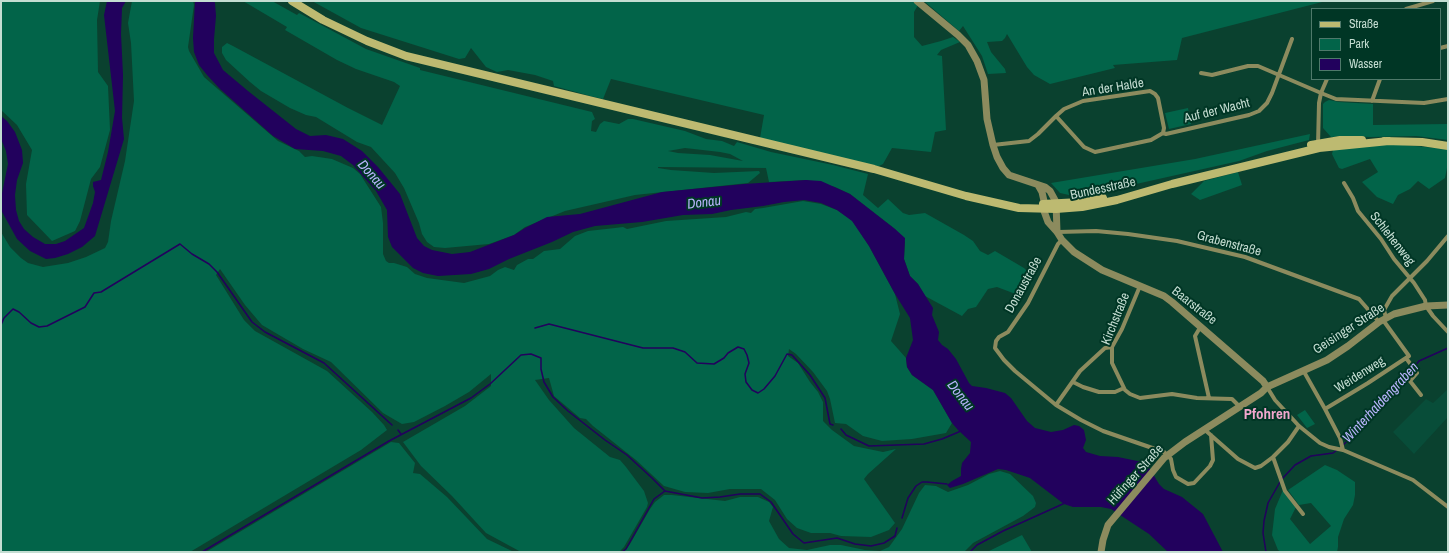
<!DOCTYPE html>
<meta charset="utf-8">
<style>
body{margin:0}
#map{position:relative;width:1449px;height:553px;overflow:hidden;background:#0a412f;font-family:"Archivo Narrow",sans-serif}
canvas{display:block}
.frame{position:absolute;inset:0;border:2px solid #c4ddd2;pointer-events:none}
.legend{position:absolute;left:1311px;top:8px;width:130px;height:72px;box-sizing:border-box;background:#003625;border:1px solid #4e796a;margin:0;padding:5px 7px;list-style:none;font-size:12px;color:#c4ddd2}
.legend li{display:flex;align-items:center;gap:8px;height:20px}
.legend b{width:20px;border:1px solid #4e796a}
</style>
<div id="map">
<canvas width="1449" height="553"></canvas>
<div class="frame"></div>
<ul class="legend">
<li><b style="height:5px;background:#bdba71"></b>Straße</li>
<li><b style="height:11px;background:#026449"></b>Park</li>
<li><b style="height:11px;background:#22015d"></b>Wasser</li>
</ul>
</div>
<script>
const ctx = document.querySelector('canvas').getContext('2d');
ctx.lineJoin = 'round';
function fill(path, color) { ctx.fillStyle = color; ctx.fill(path, 'evenodd'); }
const poly = rows => new Path2D(rows.map(r => 'M' + r).join(''));
function stroke(path, color, width, dash) { ctx.strokeStyle = color; ctx.lineWidth = width; ctx.lineCap = dash ? 'butt' : 'round'; ctx.setLineDash(dash || []); ctx.stroke(path); }
function write(font, color, halo, rows, align = 'center') {
  ctx.font = font + ' "Archivo Narrow",sans-serif'; ctx.lineWidth = 4; ctx.setLineDash([]); ctx.textBaseline = 'middle'; ctx.strokeStyle = halo; ctx.fillStyle = color; for (const [text, x, y, turn = 0] of rows) {
    ctx.save(); ctx.translate(x, y); ctx.rotate((+turn || 0) * Math.PI / 180); ctx.textAlign = isNaN(turn) ? turn : align; if (halo) ctx.strokeText(text, 0, 0); ctx.fillText(text, 0, 0); ctx.restore();
  }
}
fill(poly([
 [1448,389,1448,417,1414,454,1393,432,1426,399,1433,403]
]), '#084d39');
fill(poly([
 [1,1,100,1,97,20,98,72,108,86,110,130,100,167,91,179,80,221,75,231,52,241,27,215,26,184,32,150,17,125,1,110],
 [132,1,193,1,194,5,188,47,189,51,204,77,278,141,299,151,305,157,312,156,332,159,353,168,360,174,381,207,383,223,383,254,386,261,389,263,394,263,407,267,415,274,427,278,464,283,490,276,498,270,505,267,514,270,517,265,528,259,533,259,544,251,560,249,575,236,588,231,615,228,623,227,627,229,666,221,726,217,746,212,751,213,755,209,763,208,803,201,821,204,837,210,852,220,869,246,895,294,900,314,891,341,906,358,907,367,912,375,933,390,952,423,946,433,912,439,882,441,863,436,846,424,835,423,830,399,827,391,813,372,796,354,789,349,788,356,798,363,810,382,818,392,823,402,823,421,832,430,854,446,883,452,896,449,868,474,864,479,895,523,889,530,871,537,841,536,830,533,811,533,797,528,787,519,775,500,761,489,730,489,708,493,685,492,664,486,636,460,593,426,586,419,580,418,554,396,549,378,535,380,549,400,574,428,610,457,620,460,626,467,644,491,648,503,647,507,624,547,619,552,521,552,486,533,452,496,421,466,403,442,465,406,491,386,491,374,469,392,445,406,414,422,402,424,383,413,331,362,303,349,262,325,245,305,220,269,216,275,244,320,255,331,327,371,372,412,384,425,387,430,361,450,190,552,1,552,1,232,10,247,21,258,28,263,43,267,68,263,86,257,105,248,108,242,111,221,125,161,134,101,131,43,128,23],
 [243,1,272,1,297,15,299,13,366,49,420,68,420,70,592,112,595,119,592,121,591,131,596,132,600,124,604,121,619,124,628,119,633,119,685,131,706,139,722,141,734,146,737,142,771,152,833,165,868,174,863,195,878,208,888,199,903,213,909,215,925,213,964,235,973,241,980,251,988,255,995,251,1024,268,1028,272,1030,278,1028,286,1021,296,997,287,988,289,976,307,968,309,962,316,925,296,918,284,910,276,904,259,905,242,895,229,850,194,835,187,806,180,769,182,766,168,658,167,658,168,671,170,714,173,759,171,760,173,748,183,635,195,565,211,525,227,514,235,489,244,445,248,434,247,427,242,422,234,419,223,404,188,395,173,371,147,357,142,316,117,306,115,290,108,261,91,250,82,226,60,222,53,222,47,227,43,233,46,348,108,382,125,400,86,394,82,356,69,337,60,285,30,287,27],
 [685,148,720,152,730,154,743,161,710,155,678,153,668,151],
 [312,1,914,1,918,5,914,12,914,37,922,46,941,41,953,37,960,42,941,50,937,55,942,56,946,130,935,132,931,152,892,148,883,164,877,167,760,138,764,115,611,79,603,99,590,96,554,86,553,81,535,75,508,70,497,72,486,67,471,48,465,58,459,59,361,28],
 [924,1,1326,1,1182,38,1177,60,1113,65,1115,68,1050,84,1034,75,1027,67,1007,34,1005,38,1002,41,987,42,991,52,1005,69,1006,73,988,74,982,56,963,26,959,31],
 [1329,100,1339,102,1373,104,1373,125,1448,124,1448,140,1416,136,1371,137,1348,136,1331,137,1323,128,1323,104,1325,102],
 [1188,108,1191,124,1169,129,1165,113],
 [1310,134,1309,140,1267,151,1239,161,1078,197,1060,193,1051,183,1195,159],
 [1380,145,1403,145,1448,149,1448,163,1445,178,1429,189,1418,181,1410,189,1398,195,1393,204,1377,197,1362,182,1378,172,1370,159,1342,169,1339,168,1332,154,1333,150],
 [1238,172,1242,185,1200,200,1191,194,1204,181],
 [1305,410,1315,424,1307,428,1297,415],
 [391,442,399,443,415,463,413,473,420,474,447,497,487,539,514,552,206,552],
 [1325,465,1337,470,1355,482,1355,495,1353,505,1344,519,1338,537,1338,547,1337,552,1281,552,1278,550,1272,535,1275,509,1283,490,1296,507,1290,519,1310,544,1331,526,1311,503,1299,505,1288,490],
 [1000,471,1010,474,1033,496,1036,503,1035,507,1023,516,973,543,964,552,624,552,630,544,650,509,655,502,664,495,672,495,725,501,740,497,758,497,769,502,773,507,769,521,779,539,789,548,807,550,830,545,841,545,865,550,880,551,889,547,902,529,919,493,925,485,936,486,948,492,968,485,989,474],
 [1022,535,1032,552,987,552]
]), '#026449');
fill(poly([
 [107,1,126,1,122,8,121,34,123,75,122,118,124,139,95,236,82,247,68,254,55,258,46,259,30,251,17,239,1,210,1,198,8,164,6,151,1,139,1,116,7,121,15,132,22,150,23,163,17,180,15,195,16,210,19,221,24,229,33,237,45,244,56,244,65,241,84,228,93,203,95,192,93,186,93,182,101,180,108,152,115,111,104,15],
 [195,1,214,1,215,3,216,16,214,39,214,53,223,70,248,91,296,129,310,136,326,135,343,139,362,151,378,167,400,194,417,238,424,246,432,250,452,254,470,252,514,235,525,228,547,217,580,214,662,192,744,184,806,180,821,181,850,194,895,229,905,238,904,259,910,276,918,284,933,308,932,315,939,332,938,340,942,345,948,349,956,359,969,383,972,386,986,388,1005,393,1011,398,1027,421,1035,428,1051,432,1063,430,1074,425,1079,426,1084,430,1086,440,1083,448,1086,452,1100,456,1118,457,1142,462,1148,466,1159,484,1164,489,1182,497,1203,514,1223,552,1168,552,1149,534,1111,509,1101,507,1073,507,1064,504,1030,478,1006,470,998,469,963,484,950,488,947,485,952,481,961,476,961,469,962,463,970,453,971,442,958,430,952,423,933,390,912,375,907,367,906,358,913,340,910,318,895,294,869,246,852,221,837,210,821,203,804,200,784,202,763,206,731,210,712,214,683,215,642,222,595,226,573,232,552,242,509,259,489,269,471,274,438,276,423,273,413,268,392,247,388,237,387,210,376,191,353,165,341,156,323,151,295,149,273,136,220,89,207,75,199,65,194,52,193,38]
]), '#22015d');
stroke(poly([
 [1,325,4,318,13,309,19,312,31,323,39,327,47,326,85,307,94,293,101,292,180,244,192,254,209,264,217,272,252,322,265,332,324,363,392,425],
 [535,328,549,324,643,348,673,348,685,352,697,363,714,364,724,358,728,353,738,347,744,349,747,355,749,363,745,374,746,382,752,390,758,393,764,389,775,376,787,354,792,355,810,375,825,398,830,424,833,425],
 [841,429,846,435,869,446,924,444,942,439,961,431],
 [398,430,401,434],
 [1343,445,1367,422,1400,385,1419,361,1448,348],
 [1282,479,1295,465,1311,456,1333,453,1337,450],
 [902,518,908,498,916,486,922,482,927,482,947,484],
 [202,552,389,441,471,398,490,384,521,355,531,354,541,358,541,369,544,382,553,397,568,411,605,440,627,455,652,478,665,491,702,498,720,497,740,494,760,494,771,502,793,534,804,543,837,538,855,544,871,546,884,543,895,536,897,528],
 [622,552,626,549,654,499,665,491],
 [970,552,977,545,1003,531,1065,503],
 [1266,552,1263,533,1264,521,1268,503,1280,482]
]), '#22015d', 1.5);
stroke(poly([
 [1406,9,1433,1],
 [1440,48,1448,46],
 [1201,73,1212,75,1248,66,1258,66,1321,93,1336,99,1424,103,1448,99],
 [1372,101,1380,79],
 [1163,133,1166,134,1249,115,1259,111,1267,103,1272,93,1292,39],
 [993,145,1029,141,1038,134,1056,116,1064,109,1083,101,1150,91,1155,94,1158,98,1164,128,1163,133,1151,140,1095,152,1084,147,1056,116],
 [1318,145,1319,103,1321,93,1327,79],
 [1344,183,1353,198,1358,211,1381,239,1394,259,1414,283,1425,300,1426,306,1433,316,1448,332],
 [1058,232,1096,231,1128,234,1177,241,1245,257,1359,299,1379,322],
 [1062,240,1058,244,1028,303,1008,332,999,337,996,341,995,348,1004,360,1015,371,1056,405,1081,420,1103,431,1164,452,1171,459,1173,470,1176,477,1188,484,1194,483,1210,466,1213,460,1211,435],
 [1140,286,1122,329,1112,347,1112,363,1125,390,1130,394,1140,398,1172,394,1197,398,1232,399,1240,407],
 [1386,318,1384,310,1392,296,1427,261,1448,236],
 [1201,326,1195,336,1209,398],
 [1406,358,1417,373,1410,381,1421,395],
 [1303,370,1325,409,1340,438,1343,450],
 [1073,382,1083,387,1099,392,1115,392,1124,388],
 [1267,387,1275,400,1299,426,1320,443,1329,447,1343,450,1413,480,1448,507],
 [1056,405,1080,371,1105,348,1112,347],
 [1325,409,1368,383,1409,356,1383,320],
 [1205,430,1238,459,1255,468,1261,466,1273,457,1288,442,1299,426],
 [1273,457,1285,491,1303,514]
]), '#8c8b5e', 4);
stroke(poly([
 [917,1,958,35,968,45,977,61,984,80,987,119,993,145,997,157,1003,168,1009,175,1045,187,1050,191,1056,202,1057,232],
 [1038,185,1042,192,1044,201,1044,211,1048,222,1057,232,1062,240,1074,252,1102,270,1164,296,1172,302,1263,381,1267,387],
 [1101,552,1103,540,1108,525,1164,458,1185,442,1261,393,1267,387,1327,360,1348,346,1379,322,1394,314,1426,306,1448,305]
]), '#8c8b5e', 7);
stroke(poly([
 [292,1,323,20,367,41,406,56,874,169,966,196,1019,208,1056,209,1082,207,1117,200,1172,184,1319,148,1389,141],
 [1384,141,1422,142,1448,146],
 [1311,145,1340,140,1362,140],
 [1043,204,1080,202,1103,198]
]), '#bdba71', 8);
write('13px', '#c4ddd2', '#003625', [
 ["An der Halde",1113,88,-9],
 ["Auf der Wacht",1217,111,-14],
 ["Bundesstraße",1103,189,-12],
 ["Schlehenweg",1392,239,52],
 ["Grabenstraße",1229,244,15],
 ["Donaustraße",1024,285,-61],
 ["Baarstraße",1194,306,38],
 ["Kirchstraße",1116,319,-68],
 ["Geisinger Straße",1349,329,-33],
 ["Weidenweg",1360,375,-32],
 ["Hüfinger Straße",1136,475,-48]
]);
write('italic 14px', '#b9b5fd', '#003625', [
 ["Donau",371,175,48],
 ["Donau",704,203,-7],
 ["Donau",960,396,52],
 ["Winterhaldengraben",1381,403,-47]
]);
write('bold 15px', '#f1a7ce', '#003625', [
 ["Pfohren",1267,415]
]);
</script>
